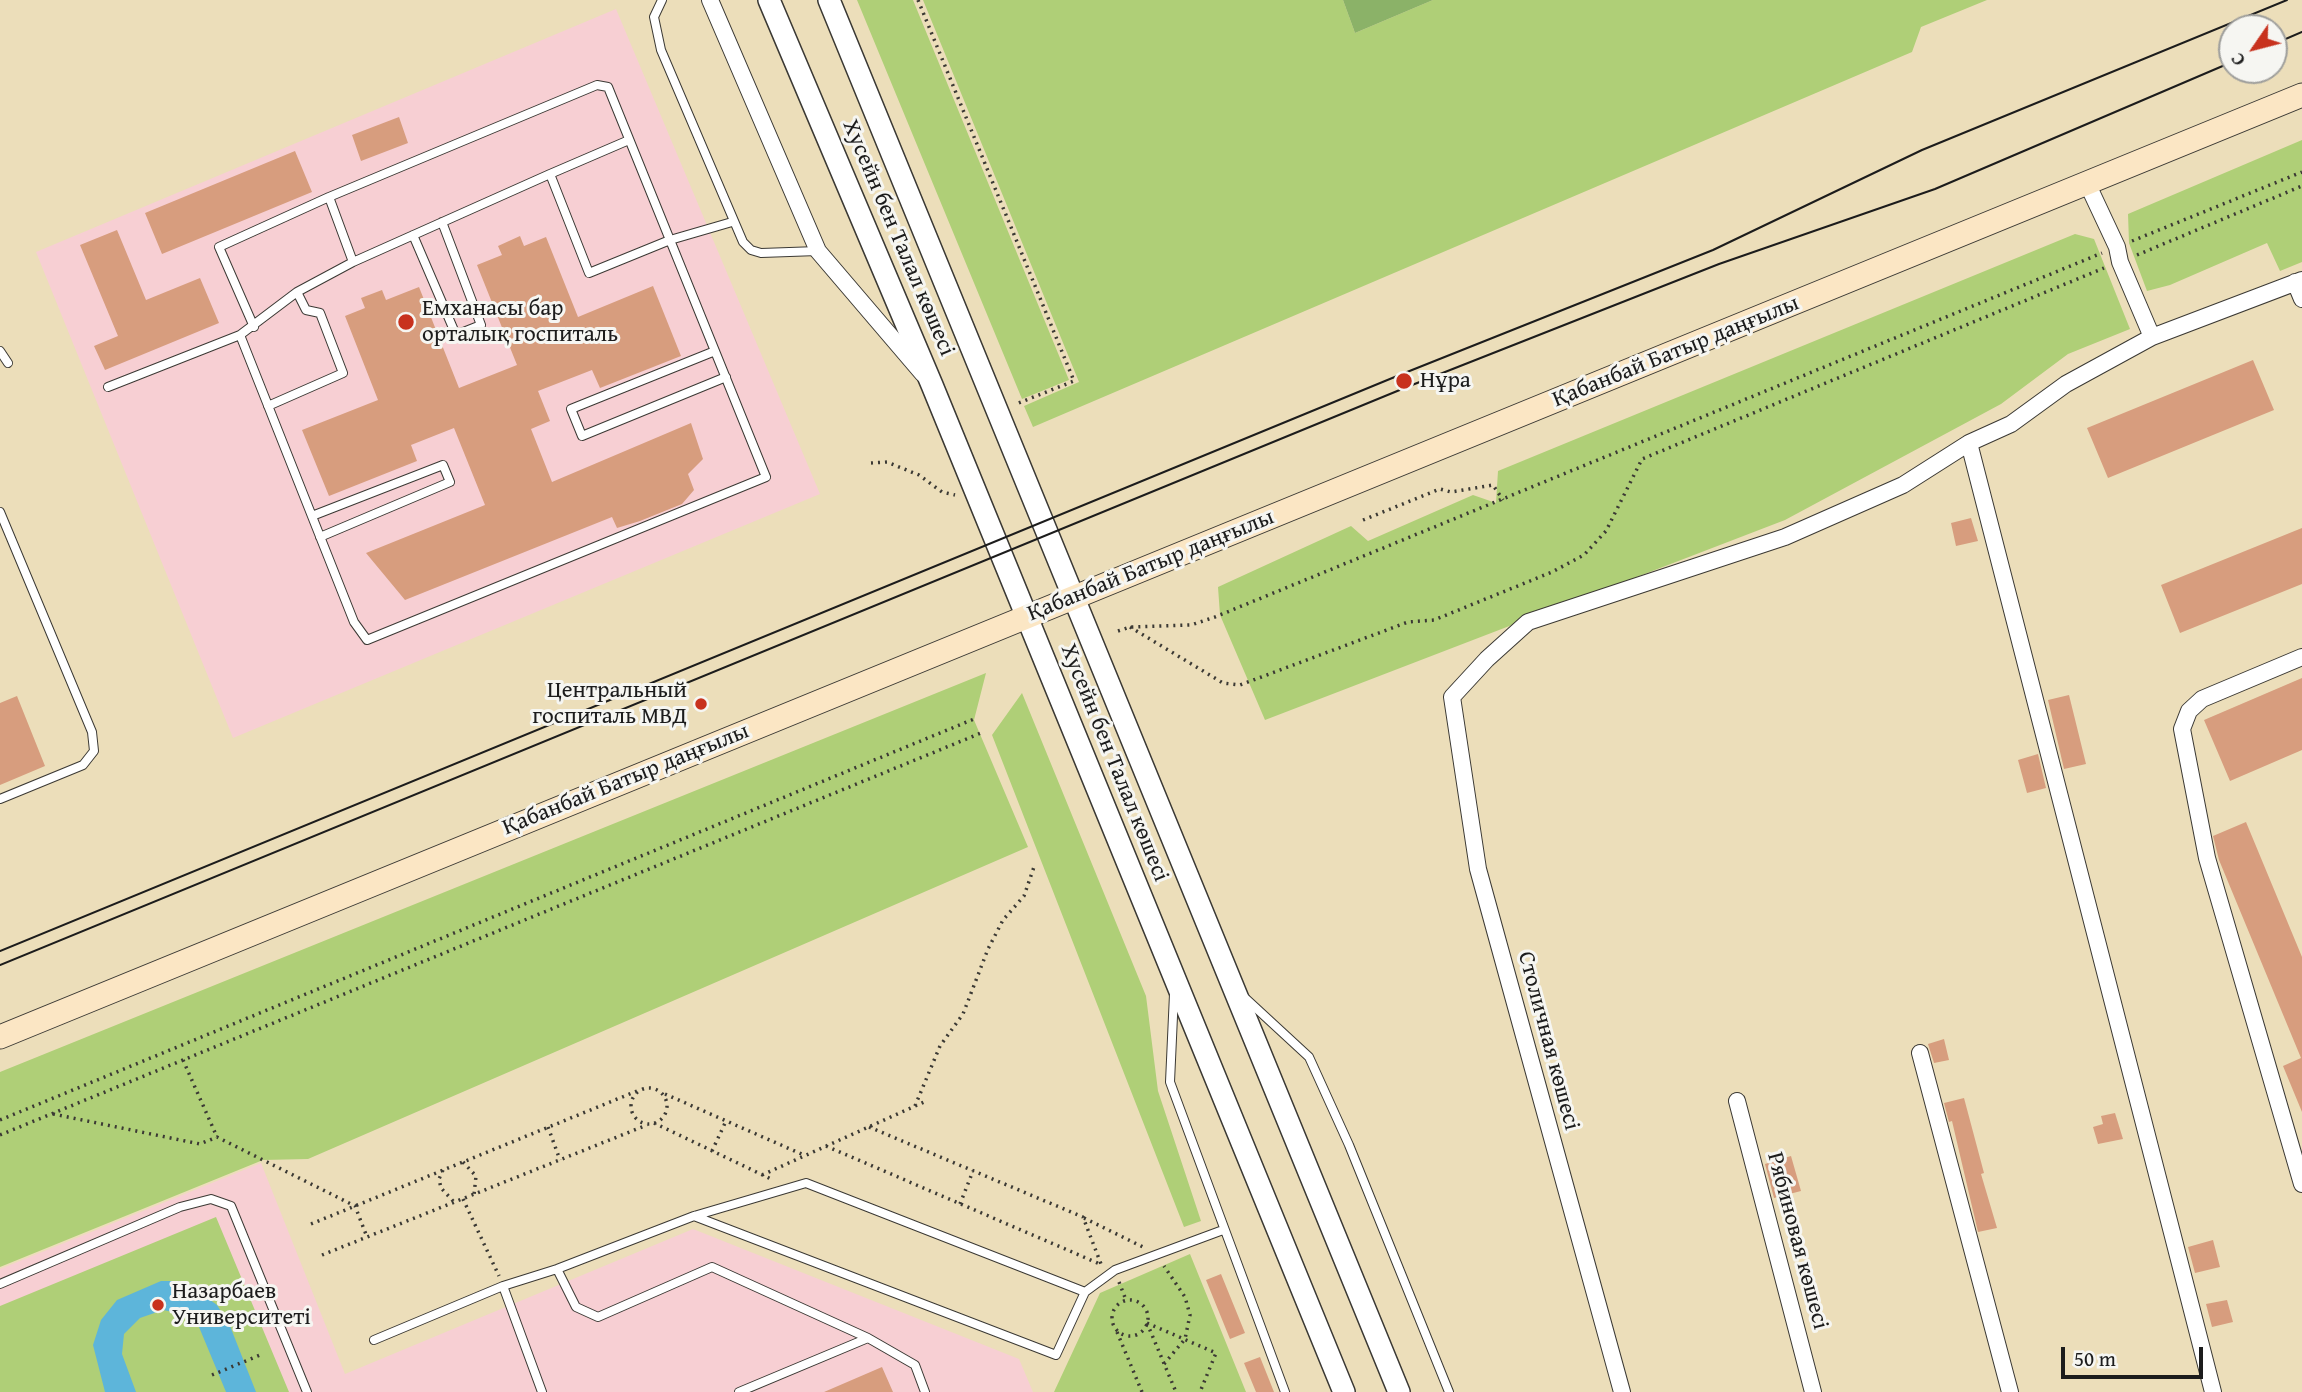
<!DOCTYPE html>
<meta charset="utf-8">
<style>
body{margin:0}
#map{position:relative;width:2302px;height:1392px;overflow:hidden;background:#ecdeba;font-family:"Gentium Book Plus",serif}
canvas{display:block}
.north{position:absolute;left:2218px;top:14px;width:70px;height:70px;box-sizing:border-box;background:#f6f6f2;border:2px solid #9f9f9c;border-radius:50%;rotate:235deg;font-size:19px;font-weight:700;line-height:28px;text-align:center;color:#1c1c1c}
.north::after{content:'';display:block;margin:auto;width:24px;height:32px;background:#c8321e;clip-path:polygon(50% 0,100% 100%,50% 72%,0 100%)}
.scale{position:absolute;left:2061px;top:1347px;width:142px;height:32px;box-sizing:border-box;border:4px solid #1c1c1c;border-top:0;padding-left:9px;font-size:21px;line-height:24px;white-space:nowrap;color:#1c1c1c;-webkit-text-stroke:5px #f6f6f2;paint-order:stroke}
</style>
<div id="map">
<canvas width="2302" height="1392"></canvas>
<div class="north">С</div>
<div class="scale">50 m</div>
</div>
<script>
const ctx = document.querySelector('canvas').getContext('2d');
ctx.lineJoin = 'round';
function fill(path, color) { ctx.fillStyle = color; ctx.fill(path, 'evenodd'); }
const poly = rows => new Path2D(rows.map(r => 'M' + r).join(''));
function stroke(path, color, width, dash) { ctx.strokeStyle = color; ctx.lineWidth = width; ctx.lineCap = dash ? 'butt' : 'round'; ctx.setLineDash(dash || []); ctx.stroke(path); }
function write(font, color, halo, rows, align = 'center') {
  ctx.font = font + ' "Gentium Book Plus",serif'; ctx.lineWidth = 6; ctx.setLineDash([]); ctx.textBaseline = 'middle'; ctx.strokeStyle = halo; ctx.fillStyle = color; for (const [text, x, y, turn = 0] of rows) {
    ctx.save(); ctx.translate(x, y); ctx.rotate((+turn || 0) * Math.PI / 180); ctx.textAlign = isNaN(turn) ? turn : align; if (halo) ctx.strokeText(text, 0, 0); ctx.fillText(text, 0, 0); ctx.restore();
  }
}
fill(poly([
 [616,9,820,494,233,738,36,252],
 [261,1163,345,1374,693,1229,1019,1359,1033,1392,0,1392,0,1269]
]), '#f7cfd3');
fill(poly([
 [857,0,913,0,1069,380,1022,399],
 [923,0,1343,0,1355,33,1433,0,1987,0,1921,27,1912,52,1033,427,1024,406,1079,382],
 [2302,140,2302,262,2280,271,2267,243,2170,285,2147,291,2129,243,2128,214],
 [2075,234,2094,239,2130,329,2068,354,2001,404,1785,520,1265,720,1220,615,1218,587,1351,526,1368,541,1473,495,1496,503,1498,471],
 [986,673,974,720,1028,847,308,1159,263,1160,0,1267,0,1072],
 [1022,693,1146,996,1158,1091,1201,1221,1184,1227,992,735],
 [216,1217,289,1392,0,1392,0,1306],
 [1190,1254,1246,1392,1054,1392,1100,1293]
]), '#afcf77');
fill(poly([
 [1343,0,1433,0,1355,33]
]), '#8bb268');
fill(poly([
 [161,1281,178,1281,190,1285,217,1305,230,1326,256,1392,226,1392,199,1327,184,1314,163,1310,140,1318,124,1334,122,1354,136,1392,105,1392,93,1345,101,1320,117,1300]
]), '#5db5da');
fill(poly([
 [399,117,408,143,361,161,352,135],
 [295,151,312,192,162,254,145,213],
 [117,230,146,300,200,278,219,323,105,370,94,346,118,336,80,245],
 [520,236,524,246,546,237,578,317,653,286,681,356,600,388,592,370,538,391,550,421,531,429,552,482,691,423,703,459,688,474,694,490,682,504,640,521,617,528,612,517,405,600,366,553,485,505,454,428,411,445,417,461,329,496,302,430,378,400,345,316,365,308,361,298,382,290,386,300,419,287,459,388,517,365,477,265,502,255,498,246],
 [2253,360,2274,410,2108,478,2087,428],
 [1971,518,1978,541,1956,546,1951,523],
 [2302,528,2302,584,2180,633,2161,585],
 [2302,678,2302,750,2230,781,2204,720],
 [2069,695,2086,764,2064,769,2048,700],
 [17,696,45,766,0,785,0,703],
 [2038,754,2046,788,2027,793,2018,760],
 [2246,822,2302,957,2302,1112,2283,1066,2301,1058,2219,860,2213,836],
 [1944,1039,1949,1060,1934,1063,1928,1044],
 [1964,1098,1984,1173,1981,1174,1997,1228,1978,1232,1952,1121,1949,1122,1944,1103],
 [2115,1113,2123,1139,2098,1144,2093,1127,2103,1124,2101,1116],
 [1791,1156,1801,1191,1774,1198,1765,1164],
 [2213,1240,2220,1267,2195,1273,2188,1247],
 [1221,1274,1245,1333,1230,1339,1206,1280],
 [2227,1300,2233,1322,2212,1327,2206,1304],
 [1260,1357,1274,1392,1256,1392,1244,1363],
 [882,1367,893,1392,824,1392]
]), '#d79d7e');
const service = poly([
 [662,0,654,17,661,50,743,242,751,250,761,253,818,251],
 [629,140,550,174,589,273,670,240,732,222],
 [413,235,456,335,481,325,442,222],
 [254,327,219,247,329,197],
 [240,335,354,622,367,640,766,477,608,87,597,85,329,197,353,262],
 [0,351,8,363],
 [715,351,571,409,582,436,726,377],
 [108,387,240,335,297,292,353,262,550,174],
 [268,406,343,373,320,313,306,310,297,292],
 [0,512,92,732,94,751,83,765,0,799],
 [312,516,443,465,450,482,320,537],
 [1174,994,1170,1082,1285,1392],
 [1244,997,1309,1057,1349,1145,1449,1392],
 [557,1269,576,1307,598,1317,712,1267,868,1338],
 [0,1284,180,1207,211,1199,231,1206,307,1392],
 [503,1286,542,1392],
 [1085,1292,1056,1355,694,1216,806,1183,1085,1292,1115,1270,1223,1230],
 [374,1340,503,1286,557,1269,694,1216],
 [739,1392,868,1338,915,1365,925,1392]
]);
const minor = poly([
 [710,0,818,251,923,374],
 [2087,183,2117,247,2120,262,2152,337,2302,280],
 [2295,282,2302,299],
 [1969,443,2213,1392],
 [2302,657,2202,699,2189,711,2182,729,2207,858,2302,1184],
 [1920,1053,2010,1392],
 [1737,1101,1813,1392],
 [1622,1392,1478,869,1452,697,1487,659,1528,622,1785,537,1903,485,1969,443,2011,424,2066,384,2152,337]
]);
const tertiary = poly([
 [769,0,932,385,1344,1392],
 [829,0,1399,1392]
]);
const secondary = poly([
 [0,1037,2302,95]
]);
stroke(service, '#3b3934', 10);
stroke(minor, '#3b3934', 18);
stroke(tertiary, '#3b3934', 24);
stroke(secondary, '#3b3934', 25);
stroke(poly([
 [918,0,1074,381,1016,404],
 [2132,241,2302,172],
 [2137,255,2302,186],
 [871,463,887,462,919,475,942,492,955,495],
 [1363,520,1440,489,1451,492,1493,485,1503,500],
 [1130,627,1223,683,1240,685,1408,622,1434,620,1552,572,1584,555,1606,531,1642,459,2104,268],
 [1118,631,1130,627,1191,625,1215,617,2102,253],
 [183,1060,217,1137],
 '631 1106a18 18 0 1 1 36 0a18 18 0 1 1-36 0Z',
 [665,1094,806,1156],
 [915,1106,940,1046,963,1014,988,949,1003,920,1024,896,1035,864],
 [53,1114,200,1144,217,1137,355,1206,367,1237],
 [0,1120,974,719],
 [654,1123,771,1179],
 [548,1127,560,1160],
 [869,1127,1083,1217,1101,1264],
 [0,1135,981,733],
 [826,1146,1100,1264],
 [712,1151,726,1121],
 [463,1162,476,1176,474,1195],
 [443,1170,439,1179,441,1188,454,1202],
 [762,1175,924,1102],
 [463,1199,499,1276],
 [960,1204,973,1171],
 [1084,1218,1143,1247],
 [311,1224,637,1091],
 [322,1255,647,1125],
 [1119,1282,1126,1300],
 '1112 1318a18 18 0 1 1 36 0a18 18 0 1 1-36 0Z',
 [1147,1323,1216,1353,1200,1392],
 [1147,1323,1176,1392],
 [1117,1332,1142,1392],
 [1164,1364,1185,1339,1190,1315,1185,1297,1164,1266],
 [212,1375,260,1355]
]), '#3b3934', 3.5, [2, 5]);
stroke(service, '#fff', 8);
stroke(minor, '#fff', 16);
stroke(tertiary, '#fff', 21);
stroke(secondary, '#fbe6c4', 23);
stroke(poly([
 [2274,44,2302,32],
 [0,951,1402,374,1713,250,1922,150,2287,0],
 [0,965,1407,387,1719,264,1935,189,2232,62]
]), '#1c1c1c', 2);
for (const [x, y, r, color] of [
 [406,322,9,"#c8321e"],
 [1404,381,9,"#c8321e"],
 [701,704,7,"#c8321e"],
 [158,1305,7,"#c8321e"]
]) { const dot = new Path2D(); dot.arc(x, y, r, 0, 2 * Math.PI); ctx.fillStyle = color; ctx.fill(dot); stroke(dot, '#f6f6f2', 2.5); }
write('23px', '#1c1c1c', '#f6f6f2', [
 ["Хусейн бен Талал көшесі",898,238,67],
 ["Қабанбай Батыр даңғылы",1676,352,-22],
 ["Қабанбай Батыр даңғылы",1151,566,-22],
 ["Хусейн бен Талал көшесі",1114,763,68],
 ["Қабанбай Батыр даңғылы",626,780,-22],
 ["Столичная көшесі",1548,1041,75],
 ["Рябиновая көшесі",1797,1241,75]
]);
write('23px', '#1c1c1c', '#f6f6f2', [
 ["Емханасы бар",422,309],
 ["орталық госпиталь",422,335],
 ["Нұра",1420,381],
 ["Центральный",687,691,"right"],
 ["госпиталь МВД",687,717,"right"],
 ["Назарбаев",172,1292],
 ["Университеті",172,1318]
], 'left');
</script>
